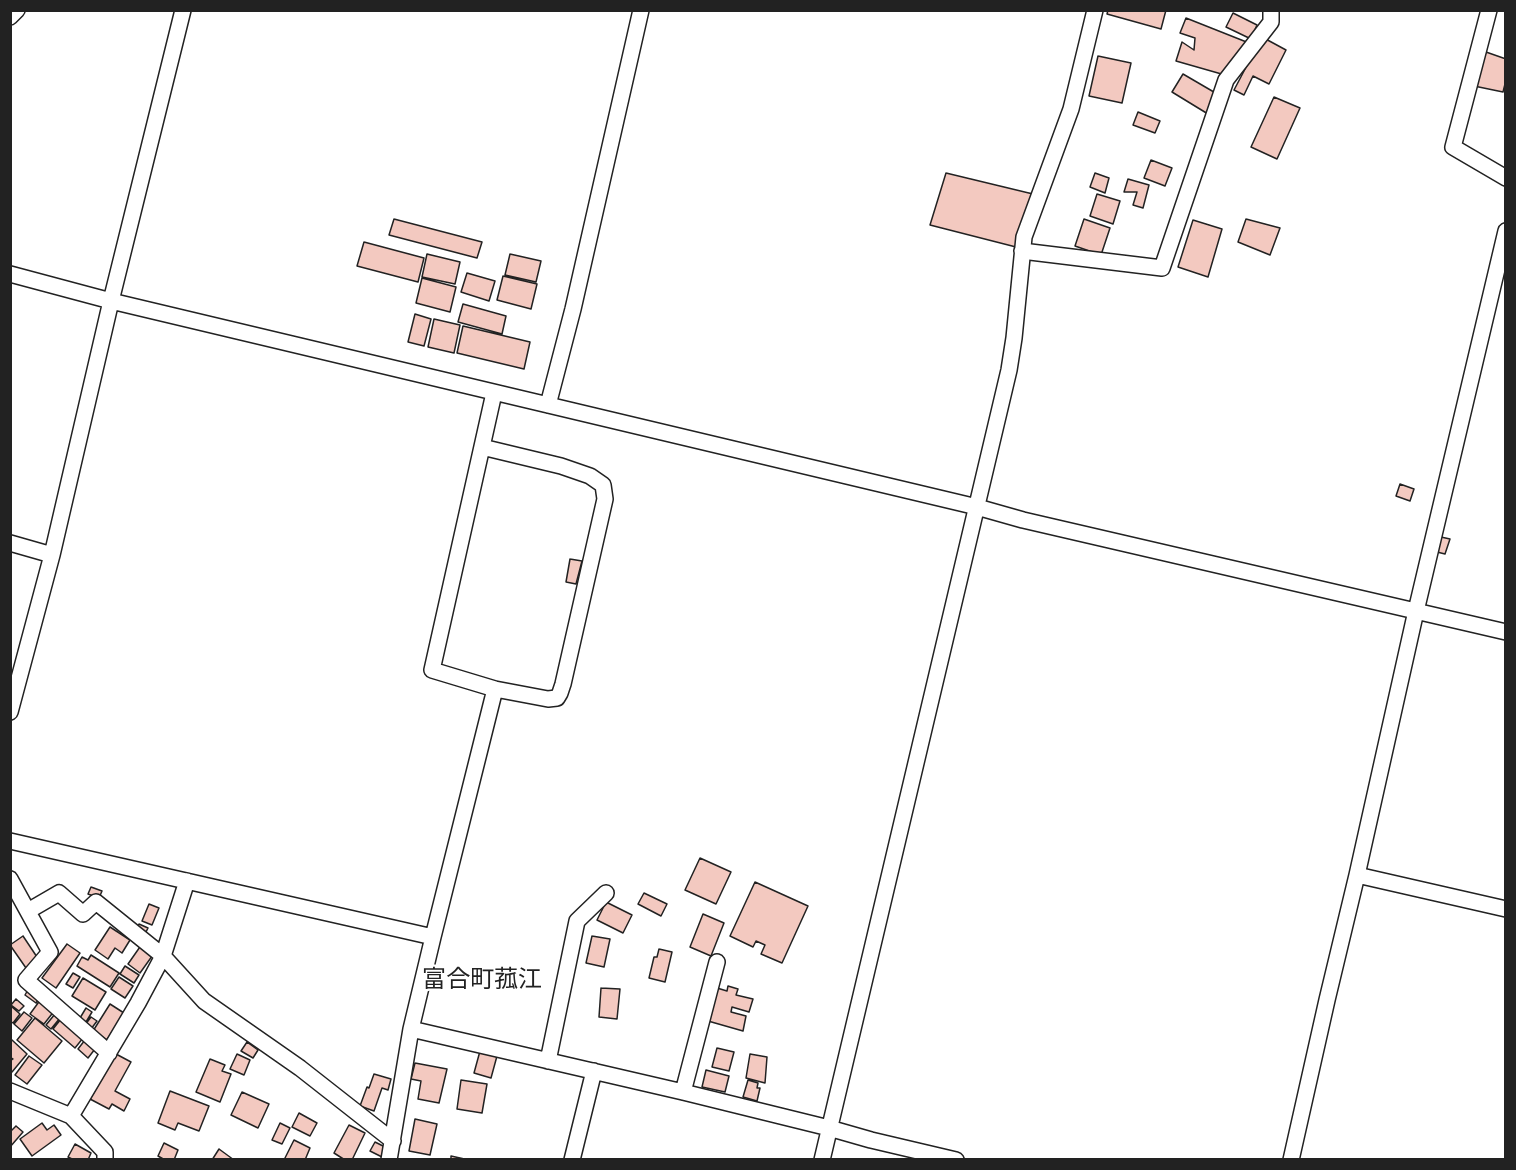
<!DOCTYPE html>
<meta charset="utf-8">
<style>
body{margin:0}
#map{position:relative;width:1516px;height:1170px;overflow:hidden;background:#fff;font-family:Inter,sans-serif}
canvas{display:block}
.frame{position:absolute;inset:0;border:12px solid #222;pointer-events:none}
</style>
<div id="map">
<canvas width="1516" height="1170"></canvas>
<div class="frame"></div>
</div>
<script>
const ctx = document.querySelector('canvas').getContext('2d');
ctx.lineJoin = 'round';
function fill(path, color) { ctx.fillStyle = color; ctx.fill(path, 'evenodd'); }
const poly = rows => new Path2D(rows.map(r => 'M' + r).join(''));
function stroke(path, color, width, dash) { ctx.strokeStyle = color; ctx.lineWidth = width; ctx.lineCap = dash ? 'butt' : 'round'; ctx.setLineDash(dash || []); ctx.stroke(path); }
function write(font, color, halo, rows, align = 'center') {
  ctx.font = font + ' Inter,"Noto Sans JP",sans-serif'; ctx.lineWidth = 4.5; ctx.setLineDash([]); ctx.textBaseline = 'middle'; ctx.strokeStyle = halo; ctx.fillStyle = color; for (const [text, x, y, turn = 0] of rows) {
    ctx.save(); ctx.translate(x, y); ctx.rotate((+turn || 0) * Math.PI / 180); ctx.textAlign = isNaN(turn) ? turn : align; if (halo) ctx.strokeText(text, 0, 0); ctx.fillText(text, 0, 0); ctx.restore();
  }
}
const building = poly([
 [1108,10,1166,10,1161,29,1107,14,1108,10],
 [1233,13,1257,25,1251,39,1226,27,1233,13],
 [1186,18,1249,43,1225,75,1176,61,1182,42,1194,50,1195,38,1180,33,1186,18],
 [1262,37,1286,50,1269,84,1253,76,1244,95,1234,90,1262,37],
 [1486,52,1506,59,1506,80,1503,92,1474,86,1486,52],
 [1098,56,1131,63,1122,103,1089,96,1098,56],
 [1183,74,1219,95,1208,114,1172,92,1183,74],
 [1274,97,1300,108,1277,159,1251,147,1274,97],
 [1138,112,1160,121,1155,133,1133,125,1138,112],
 [1151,160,1172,168,1165,186,1144,178,1151,160],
 [946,173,1033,194,1016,247,930,225,946,173],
 [1095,173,1109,178,1105,193,1090,187,1095,173],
 [1128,179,1149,185,1143,208,1133,205,1137,192,1124,192,1128,179],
 [1097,194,1120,201,1113,224,1090,216,1097,194],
 [394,219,482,242,477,258,389,235,394,219],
 [1084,219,1110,228,1101,255,1075,246,1084,219],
 [1246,219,1280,228,1270,255,1238,242,1246,219],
 [1193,220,1222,229,1208,277,1178,267,1193,220],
 [364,242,424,258,418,282,357,266,364,242],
 [427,254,460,262,455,284,422,277,427,254],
 [510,254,541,261,536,282,505,275,510,254],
 [467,273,495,281,489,301,461,292,467,273],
 [503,276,537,284,531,309,497,300,503,276],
 [422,278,456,287,450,312,416,303,422,278],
 [463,304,506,316,502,334,458,322,463,304],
 [415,314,431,319,424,346,408,342,415,314],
 [434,319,460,325,454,353,428,347,434,319],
 [463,326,530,342,524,369,457,353,463,326],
 [1400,484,1414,489,1410,501,1396,496,1400,484],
 [1441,537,1450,539,1445,554,1437,552,1441,537],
 [570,559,582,561,576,584,566,582,570,559],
 [700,858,731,872,716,904,685,890,700,858],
 [755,882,808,906,782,963,761,954,765,945,756,941,753,947,730,936,755,882],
 [91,887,102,891,99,898,88,894,91,887],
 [644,893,667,904,661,916,638,904,644,893],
 [606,902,632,915,623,933,597,920,606,902],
 [149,904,159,908,152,925,142,921,149,904],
 [703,914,724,923,711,956,690,947,703,914],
 [139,924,148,928,146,932,137,928,139,924],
 [110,927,130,940,122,953,115,948,108,959,95,950,110,927],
 [23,936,39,960,26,968,10,945,23,936],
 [592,936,610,939,604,967,586,963,592,936],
 [67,944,80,953,56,988,42,978,67,944],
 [142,944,155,952,140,973,128,964,142,944],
 [659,949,672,952,665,982,649,978,654,957,657,957,659,949],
 [91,955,119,973,110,987,77,966,82,957,88,960,91,955],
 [125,966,139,975,134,983,120,974,125,966],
 [73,973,80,977,73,988,66,984,73,973],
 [119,977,133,986,125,998,111,989,119,977],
 [83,978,106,992,95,1010,72,996,83,978],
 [728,986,738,989,736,995,753,999,749,1012,732,1007,731,1012,746,1016,743,1031,708,1021,717,988,727,991,728,986],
 [29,988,40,997,36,1003,25,995,29,988],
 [601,988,620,989,617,1019,599,1017,601,988],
 [16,999,24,1006,19,1011,11,1005,16,999],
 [41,999,55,1010,44,1024,30,1014,41,999],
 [110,1004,124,1013,107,1040,93,1031,110,1004],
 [12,1007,20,1014,13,1023,10,1021,10,1009,12,1007],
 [86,1008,92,1012,86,1022,80,1018,86,1008],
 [24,1012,32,1018,22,1031,14,1024,24,1012],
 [55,1014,60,1018,51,1029,46,1025,55,1014],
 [91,1017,97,1021,91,1029,85,1025,91,1017],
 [35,1018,62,1041,44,1063,17,1040,35,1018],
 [61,1019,83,1038,75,1048,53,1029,61,1019],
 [12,1040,27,1054,12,1072,10,1070,10,1061,13,1059,10,1057,10,1042,12,1040],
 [85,1040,95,1049,88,1058,78,1049,85,1040],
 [247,1042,258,1050,253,1058,241,1051,247,1042],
 [717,1048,734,1052,729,1071,712,1067,717,1048],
 [480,1051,497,1056,491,1078,474,1073,480,1051],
 [116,1054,131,1062,115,1091,130,1099,124,1111,112,1104,109,1109,90,1099,116,1054],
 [237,1054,250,1060,244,1075,230,1069,237,1054],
 [750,1054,767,1057,765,1083,746,1078,750,1054],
 [29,1056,42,1065,27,1084,15,1075,29,1056],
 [210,1059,225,1065,222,1071,231,1074,220,1102,196,1092,210,1059],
 [415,1063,447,1069,439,1103,418,1099,421,1081,411,1079,415,1063],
 [706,1070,729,1076,725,1092,702,1087,706,1070],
 [374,1074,391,1079,388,1090,382,1088,374,1111,360,1106,367,1087,369,1088,374,1074],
 [461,1080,487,1084,482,1113,457,1109,461,1080],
 [748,1080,758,1083,757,1088,760,1088,757,1101,743,1097,748,1080],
 [170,1091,209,1106,199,1131,178,1123,175,1130,158,1123,170,1091],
 [242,1092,269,1104,258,1128,231,1115,242,1092],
 [299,1113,317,1123,310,1136,292,1127,299,1113],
 [415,1119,437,1124,430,1155,409,1151,415,1119],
 [42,1123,47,1130,54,1125,61,1135,32,1156,20,1139,42,1123],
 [280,1123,290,1128,282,1144,272,1140,280,1123],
 [349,1125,365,1133,352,1160,345,1160,334,1153,349,1125],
 [16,1126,23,1132,10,1147,10,1132,16,1126],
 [294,1140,310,1148,305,1160,284,1160,294,1140],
 [375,1142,387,1148,382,1157,370,1151,375,1142],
 [164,1143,178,1150,174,1160,165,1160,158,1156,164,1143],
 [75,1144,91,1153,88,1160,74,1160,68,1157,75,1144],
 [219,1149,234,1160,212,1160,219,1149],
 [451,1156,469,1160,451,1160,451,1156]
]);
fill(building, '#f3c9c0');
stroke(building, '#222', 1.5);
const minor = poly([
 [1489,10,1453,147,1506,178],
 [10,17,17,10],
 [1022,251,1162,268,1226,80,1271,22,1271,10],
 [10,274,111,301,977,507,1023,520,1506,632],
 [548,405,573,309,641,10],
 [482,447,561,466,590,476,603,485,605,499,563,684,560,693,557,698,548,699,495,689,432,670,494,393],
 [10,543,52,555],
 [10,712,52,555,111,301,183,10],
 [10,841,433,937],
 [1357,875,1506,909],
 [10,879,50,952,26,980,109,1053],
 [28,911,59,893,83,914,96,902,163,956,204,1001,300,1068,393,1141],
 [411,1029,683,1092,829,1128,871,1140,956,1160],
 [548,1061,577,921,606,893],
 [10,1091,71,1116,105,1152,105,1160],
 [683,1092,717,962],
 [71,1116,138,1003,163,956,187,881],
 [389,1160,411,1029,433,937,495,689],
 [572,1160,594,1071],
 [822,1160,1009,370,1014,338,1024,237,1071,109,1095,10],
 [1291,1160,1327,1000,1357,875,1416,611,1506,231]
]);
stroke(minor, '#222', 18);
stroke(minor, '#fff', 15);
write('24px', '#222', '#fff', [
 ["富合町菰江",482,980]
]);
</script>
